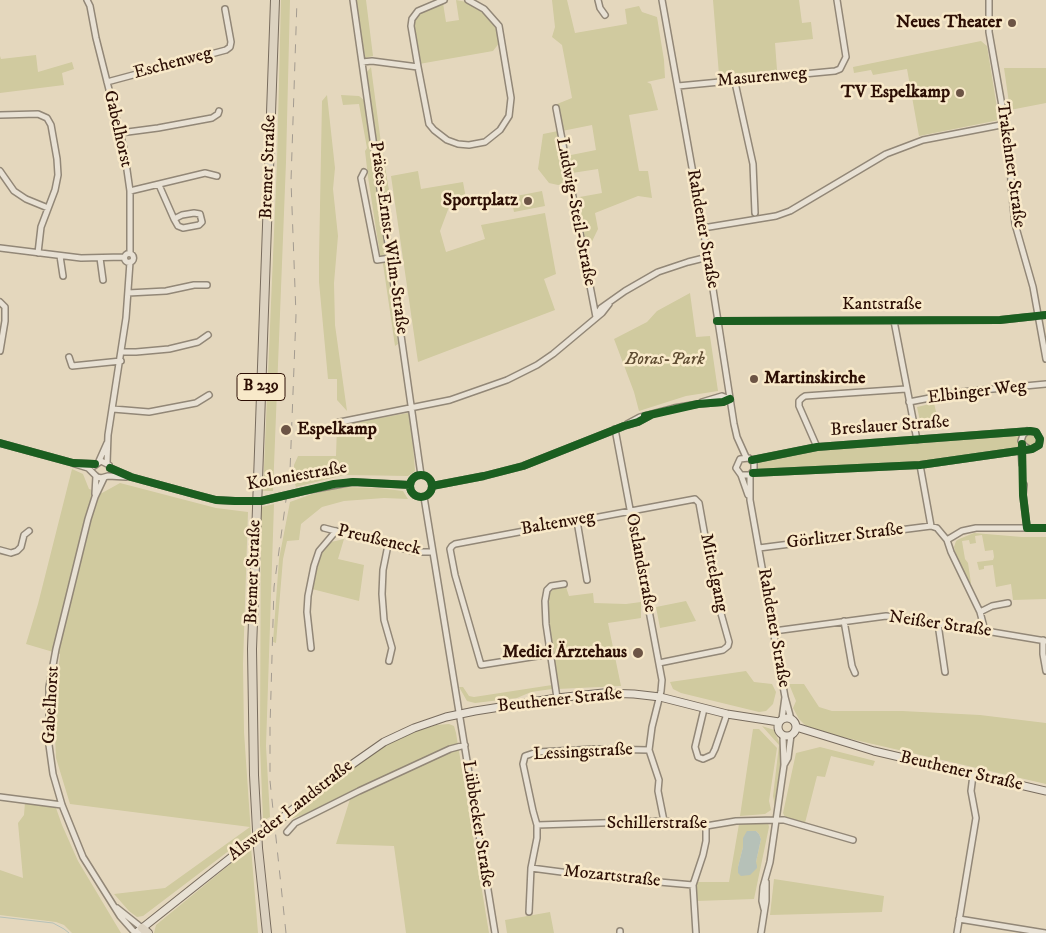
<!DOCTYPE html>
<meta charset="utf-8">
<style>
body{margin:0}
canvas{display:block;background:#e4d7bd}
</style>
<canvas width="1046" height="933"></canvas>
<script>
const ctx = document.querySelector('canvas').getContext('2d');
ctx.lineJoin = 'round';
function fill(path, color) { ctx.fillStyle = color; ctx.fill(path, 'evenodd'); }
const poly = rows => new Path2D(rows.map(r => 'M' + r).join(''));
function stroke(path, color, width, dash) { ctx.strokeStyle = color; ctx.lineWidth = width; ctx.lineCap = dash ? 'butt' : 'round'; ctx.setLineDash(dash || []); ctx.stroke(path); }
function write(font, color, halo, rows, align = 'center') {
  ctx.font = font + ' "IM FELL DW Pica",serif'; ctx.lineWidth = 5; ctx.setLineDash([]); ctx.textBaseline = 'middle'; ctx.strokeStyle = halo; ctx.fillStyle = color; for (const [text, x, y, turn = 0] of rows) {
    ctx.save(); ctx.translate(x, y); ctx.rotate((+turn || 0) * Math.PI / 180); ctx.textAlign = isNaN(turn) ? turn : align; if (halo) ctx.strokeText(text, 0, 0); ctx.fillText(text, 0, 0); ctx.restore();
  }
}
fill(poly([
 [281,0,290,0,286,162,273,491,263,491,277,162],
 [356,0,366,0,373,56,365,58],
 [456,0,467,2,485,13,497,26,500,42,493,51,419,64,413,24,415,18,421,13,443,3,446,22,459,20],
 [552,0,567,0,575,33,627,24,625,9,639,6,642,12,657,17,664,60,665,78,647,82,651,84,658,110,629,115,639,171,648,171,652,198,638,196,595,213,598,229,585,256,574,198,602,193,598,169,572,173,566,156,596,150,592,125,562,131,557,104,572,98,562,45,552,37,555,27],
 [713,0,799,0,802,23,811,22,813,39,775,43,777,70,719,75],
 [981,41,987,46,999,120,919,136,907,69,873,75,871,70,854,73,853,67],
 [36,55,38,72,72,62,74,69,62,73,64,85,0,93,0,56,1,59],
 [371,67,381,143,376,144,367,72],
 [1004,68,1046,68,1046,103,1010,110],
 [327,95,335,168,333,189,338,236,334,283,335,325,347,411,337,400,337,379,328,379,319,282,319,259,322,101],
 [341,95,359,96,364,100,398,344,395,346,382,257,380,255,368,177,365,151,367,148,359,104,343,105],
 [558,131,570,190,568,190,566,184,558,185,549,183,538,169,543,134],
 [382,147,388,185,392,203,387,203,385,201,376,148],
 [418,171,421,189,463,182,467,204,449,207,440,231,446,252,485,239,481,225,545,213,556,274,544,279,555,310,418,362,391,176],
 [542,191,545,206,514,212,511,197],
 [690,293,696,337,710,336,718,391,686,396,639,411,634,392,614,339,647,322,657,311],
 [934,403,937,416,938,429,922,430,917,407],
 [408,413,411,417,415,471,408,476,344,475,296,487,294,481,294,465,298,456,336,456,337,426],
 [1033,433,1038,437,1037,443,1032,447,902,464,758,470,756,461,815,449],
 [72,469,83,474,89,489,102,493,120,483,216,508,248,512,243,664,244,732,251,834,143,916,137,917,129,911,114,894,165,888,250,827,70,804,56,758,54,713,60,654,26,644,38,604],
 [343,487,378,488,403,491,408,499,384,498,344,501,322,507,301,524,299,540,287,541,283,559,276,643,273,642,279,559,290,502,312,494],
 [274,504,266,746,270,817,263,821,260,745,261,507],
 [974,533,1022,537,1046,537,1046,599,1013,600,1011,584,996,587,993,565,984,566,984,569,979,570,977,562,993,560,994,557,993,550,985,551,982,535,975,536,976,543,970,544,969,540,962,541,965,559,968,563,971,583,969,583,957,558,954,547,956,541,959,539],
 [344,539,338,559,364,565,359,601,312,589,321,553,331,542],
 [566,587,569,596,593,593,594,603,626,604,641,602,641,618,608,623,621,686,557,689,547,623,548,600,550,593,553,589],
 [686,601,696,621,660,628,656,607],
 [746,671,754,682,772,684,776,692,773,704,766,711,759,712,681,693,673,689,670,682],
 [789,684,804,684,819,707,832,711,902,711,980,715,1046,723,1046,784,825,733,813,729,806,726,799,719,793,708,796,701],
 [552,685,552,689,531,692,517,698,475,703,467,701,459,687,463,687,469,696,474,697],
 [449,724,454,726,456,733,489,933,406,933,394,846,336,844,350,799,282,822,363,757,386,743,413,732,436,725],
 [762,726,774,730,780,744,781,758,775,807,773,796,779,745],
 [753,729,759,729,777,748,769,801,771,810,765,814,740,816],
 [820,747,875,761,873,766,831,756,825,777,817,776,805,823,785,817,783,813,796,753],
 [25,802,56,808,62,825,78,861,121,933,72,933,64,925,56,922,0,915,0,870,23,878,18,823,24,815],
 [768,822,769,827,754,899,697,901,696,882,729,882,739,824],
 [756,831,759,834,761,839,756,862,738,867,743,847,743,838],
 [251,847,258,933,154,933,156,925],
 [774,879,884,896,882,912,770,915],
 [550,912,554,933,507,933,505,920]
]), '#d0ca9f');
fill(poly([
 [747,831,756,831,759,834,761,839,756,862,757,866,757,868,750,875,741,876,738,873,738,867,743,847,743,838]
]), '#b6c1b8');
stroke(poly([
 [0,917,53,923,64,929,69,933]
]), '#b6c1b8', 1);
stroke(poly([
 [1022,464,1024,485]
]), '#c8b9a1', 5, [5, 2.5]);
const street = poly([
 [87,0,90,6,96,38,124,149,130,191,130,253],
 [353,0,421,475],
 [444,0,418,11,412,19,411,26,418,67,429,124,434,130,447,140,458,144,469,145,485,142,500,130,509,116,511,98,499,26,484,9,468,0],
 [598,0,600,8,605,15],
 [662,0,708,257,734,424,737,437,746,457],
 [989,0,989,32,1010,151,1011,184,1015,224,1033,287,1046,359],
 [362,62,372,61,418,67],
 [736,81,736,87,753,164,755,213],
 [107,82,226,50,230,47,231,42,225,9],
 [678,86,835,71,840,69,846,57,837,0],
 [556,108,596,317],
 [0,115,38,114,47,118,51,125,57,159,58,175,55,190,41,227,38,253],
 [120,133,158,128,212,118,218,114,219,111],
 [0,171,14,191,26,199,48,208],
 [364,172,361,178,377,260,391,258],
 [159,185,174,219,178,226,183,228,199,225,202,222,200,214,194,213,182,215,174,219],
 [130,191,205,173,217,176],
 [703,228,776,216,790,211,886,154,923,140,1006,124],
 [0,248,81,258,124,257],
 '124.5 258a4.5 4.5 0 1 1 9 0a4.5 4.5 0 1 1-9 0Z',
 [60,256,63,276],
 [100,258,103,280],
 [128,293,166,291,194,285,207,285],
 [0,302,5,307,5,321,0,351],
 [596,316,601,308,625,291,658,272,688,262,708,257],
 [717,321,1000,320,1046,315],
 [894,321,917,440],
 [122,352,136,352,169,349,198,342,208,335],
 [69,357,72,366,121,361],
 [702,402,722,396,730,399],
 [909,402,961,392,1046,384],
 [113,409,149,412,196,403,209,395],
 [335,423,450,400,507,380,537,365,553,354,602,313,609,304],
 [627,424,640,417,674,408,698,404,723,402,730,399],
 [615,429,662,680,661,691,652,727,649,750,659,780,658,791,664,821],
 [1027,431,1023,435,1021,441,1024,446,1029,449],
 [0,443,73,463,95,464],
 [817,447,799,406,799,401,802,398,805,396,906,389],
 [1021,449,1022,464],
 [752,460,817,447,1030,431,1036,432,1040,439,1039,445,1032,449,920,465,753,473],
 [99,461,107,443],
 [107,463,108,435,126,318,130,262],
 [75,464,88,468,97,477,101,478,108,476,126,477],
 [920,465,931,526,937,528,947,540,951,552,980,612,985,631],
 [94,466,101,461,109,465],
 [110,468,131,477,197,495,216,500,235,501],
 [741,475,750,475,754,470,754,463,749,458,740,459,736,468,741,475,748,495],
 [750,475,750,500,785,697,791,719],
 '410 486a11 11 0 1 1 22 0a11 11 0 1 1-22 0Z',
 [104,478,95,497,88,519,56,649,49,687,49,745,53,774,62,805,83,857,120,916,135,933],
 [1024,485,1023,495,1027,528],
 [432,486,484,476,523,466,624,426,638,422,651,415],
 [304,491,353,482,410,485],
 [95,494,96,476],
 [424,497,495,933],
 [577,521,587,580],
 [324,528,416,552,433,552],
 [947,540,962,531,976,528,1046,528],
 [388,545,383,570,382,594,384,620,392,648,389,661],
 [759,548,931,526],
 [0,550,11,553,17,551,21,547,24,535,29,531],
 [980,612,992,606,1008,603],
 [844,621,852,666,855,673],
 [938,624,945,672],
 [774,631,886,616,908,618,1046,641],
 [1043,640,1043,654,1046,671],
 [311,648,307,612,308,596,314,566,319,551,336,531],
 [550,654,481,665,455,575,450,549,452,546,455,544,695,499,699,503,715,592,729,642,728,646,723,650,659,663],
 [557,698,546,624,545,601,547,590,551,586,564,584],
 [704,709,695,747,698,757,703,759,712,755,715,749,727,714],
 [782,719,785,697],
 [784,765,788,758,791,735],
 [0,797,62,805],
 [537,825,664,821,706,826,736,821,776,820,784,820,853,840],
 [287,832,295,823,359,791,450,749,465,745],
 [531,868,592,876,693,885,703,855,706,841,706,826],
 [693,885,696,933],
 [117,908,142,928],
 [764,909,762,901,763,887,770,862,784,765,783,736],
 [529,912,531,868,537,838,537,825,533,811,523,764,525,756,537,752,596,749,649,750],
 [959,919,1045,933],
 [620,931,620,933],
 [761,933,766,901,766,882],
 [957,933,976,818,971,791,973,775]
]);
const secondary = poly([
 '778 727a9 9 0 1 1 18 0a9 9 0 1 1-18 0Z',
 [796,727,874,751,1046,791],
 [286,815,324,784,384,742,414,728,446,717,475,711,557,698,603,693,634,694,660,697,727,714,779,722],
 [136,933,243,848]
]);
const primary = poly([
 [142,928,148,933],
 [267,933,258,848,254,775,252,649,275,0]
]);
stroke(street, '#928777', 8);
stroke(secondary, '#786c5e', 9);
stroke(primary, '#786c5e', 10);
stroke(street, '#e8e1d4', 5);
stroke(secondary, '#e8e1d4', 7);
stroke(primary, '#dcd2c0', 8);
stroke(poly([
 [286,933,270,781,270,727,274,587,290,471,296,315,291,181,297,0]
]), '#a39b90', 1, [9, 9]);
const streetBridge = poly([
 [235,501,261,501,304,491]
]);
const secondaryBridge = poly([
 [243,848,286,815]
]);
stroke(streetBridge, '#928777', 8, []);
stroke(secondaryBridge, '#786c5e', 9, []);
stroke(streetBridge, '#e8e1d4', 5);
stroke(secondaryBridge, '#e8e1d4', 7);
stroke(poly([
 [717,321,1000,320,1046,315],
 [645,416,698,404,723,402,730,399],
 [0,443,73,463,95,464],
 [1022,444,1023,495,1027,528,1046,528],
 [752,460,817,447,1030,431,1036,432,1040,439,1039,445,1032,449,920,465,753,473],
 [110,468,131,477,197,495,216,500,235,501,261,501,334,484,353,482,410,485],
 '410 486a11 11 0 1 1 22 0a11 11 0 1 1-22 0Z',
 [432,486,484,476,523,466,624,426,638,422,651,415]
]), '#1b5e20', 8);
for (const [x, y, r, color] of [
 [1012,23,5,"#6c5445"],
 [960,93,5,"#6c5445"],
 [528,201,5,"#6c5445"],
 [754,379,5,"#6c5445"],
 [286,430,6,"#6c5445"],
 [638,653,6,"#6c5445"]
]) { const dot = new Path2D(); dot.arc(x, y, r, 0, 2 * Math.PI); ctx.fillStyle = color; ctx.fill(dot); stroke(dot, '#f8e9c9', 2); }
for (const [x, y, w] of [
 [261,387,48]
]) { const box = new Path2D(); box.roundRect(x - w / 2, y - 13.5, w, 27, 4); ctx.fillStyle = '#f8e9c9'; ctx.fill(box); stroke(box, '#2c0e04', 1); }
write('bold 16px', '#2c0e04', null, [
 ["B 239",261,387]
]);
write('bold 18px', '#2c0e04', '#f8e9c9', [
 ["Neues Theater",1002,23],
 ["TV Espelkamp",950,93],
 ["Sportplatz",518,201],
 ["Martinskirche",764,379,"left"],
 ["Espelkamp",297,430,"left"],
 ["Medici Ärztehaus",627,653]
], 'right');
write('18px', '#2c0e04', '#f8e9c9', [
 ["Eschenweg",173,64,-15],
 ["Masurenweg",762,78,-5],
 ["Gabelhorst",117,129,77],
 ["Trakehner Straße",1010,165,82],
 ["Bremer Straße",269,167,-88],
 ["Ludwig-Steil-Straße",575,212,79],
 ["Rahdener Straße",702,229,80],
 ["Präses-Ernst-Wilm-Straße",388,238,82],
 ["Kantstraße",882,305],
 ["Elbinger Weg",977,393,-7],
 ["Breslauer Straße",890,427,-4],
 ["Koloniestraße",297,477,-10],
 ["Baltenweg",558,524,-10],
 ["Görlitzer Straße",845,537,-7],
 ["Preußeneck",379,541,13],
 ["Ostlandstraße",640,563,79],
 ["Bremer Straße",254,572,-88],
 ["Mittelgang",713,573,78],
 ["Neißer Straße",940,625,8],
 ["Rahdener Straße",773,628,80],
 ["Beuthener Straße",560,701,-6],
 ["Gabelhorst",52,705,-87],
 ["Lessingstraße",583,753,-3],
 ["Beuthener Straße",961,772,13],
 ["Alsweder Landstraße",291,811,-38],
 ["Lübbecker Straße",477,824,81],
 ["Schillerstraße",657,824],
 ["Mozartstraße",612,877,6]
]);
write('italic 18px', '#5f4c32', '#f8e9c9', [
 ["Boras-Park",665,360]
]);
</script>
